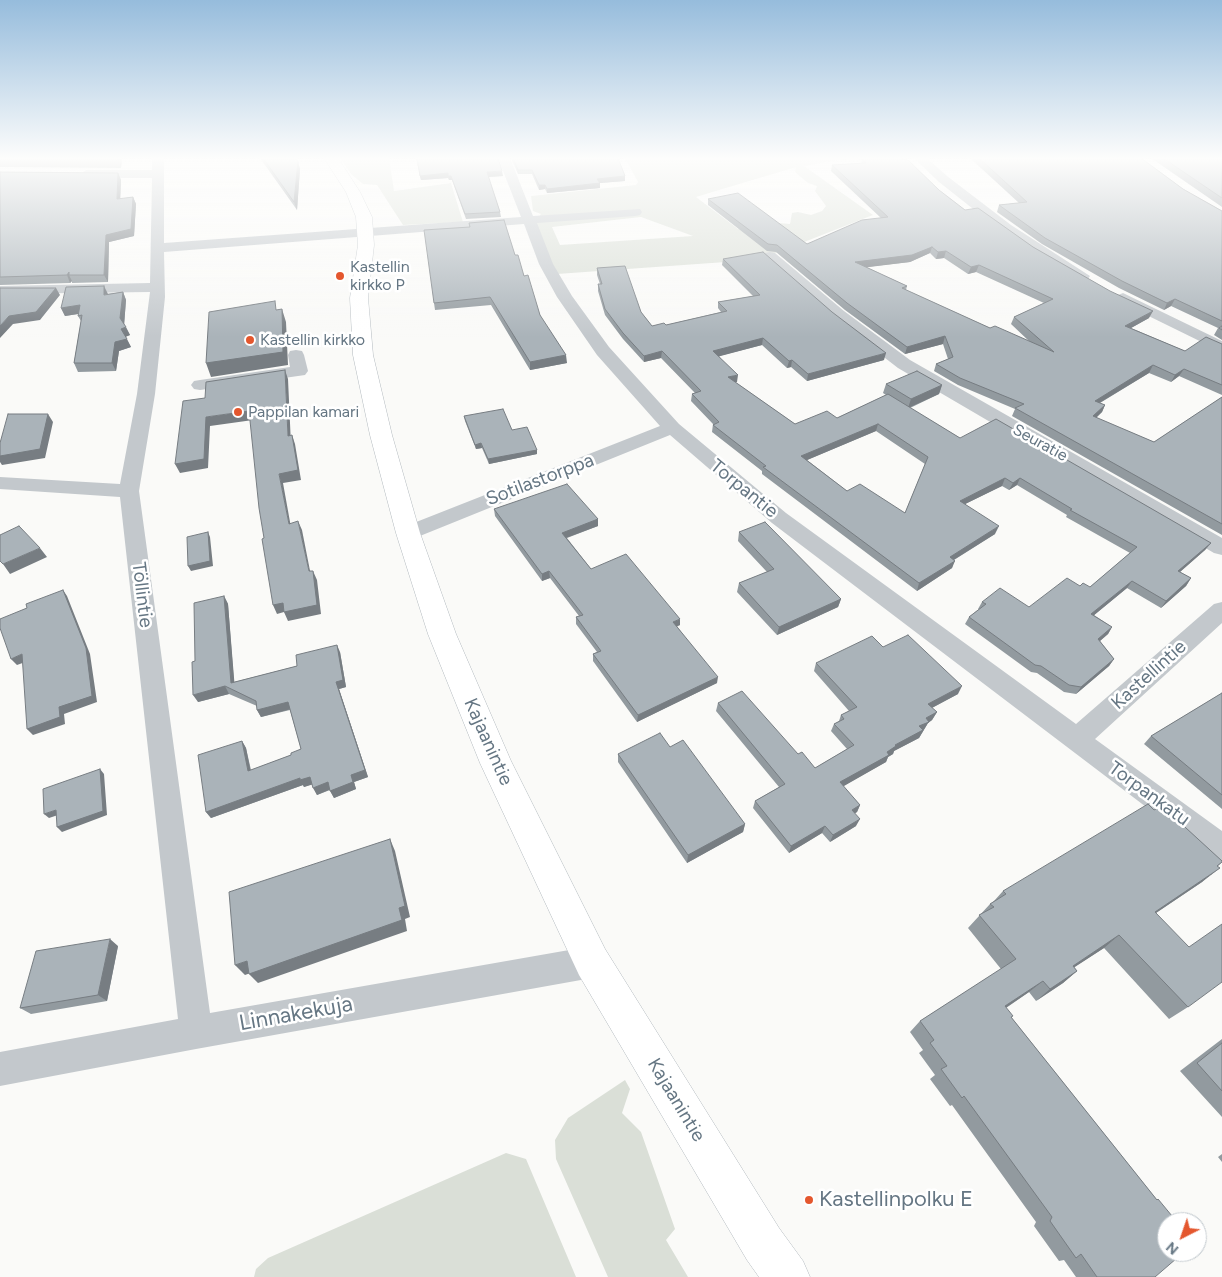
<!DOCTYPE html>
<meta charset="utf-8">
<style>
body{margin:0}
#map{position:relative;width:1222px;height:1277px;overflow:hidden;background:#fafaf8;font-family:Figtree,sans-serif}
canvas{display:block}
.north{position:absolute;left:1157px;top:1212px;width:50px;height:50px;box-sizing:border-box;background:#fff;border:1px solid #c1c8cd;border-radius:50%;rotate:221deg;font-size:14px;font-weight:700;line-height:20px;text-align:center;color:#657683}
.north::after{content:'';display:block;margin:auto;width:18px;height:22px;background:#e4572e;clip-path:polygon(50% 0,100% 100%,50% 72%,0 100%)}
</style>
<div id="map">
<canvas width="1222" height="1277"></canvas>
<div class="north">N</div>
</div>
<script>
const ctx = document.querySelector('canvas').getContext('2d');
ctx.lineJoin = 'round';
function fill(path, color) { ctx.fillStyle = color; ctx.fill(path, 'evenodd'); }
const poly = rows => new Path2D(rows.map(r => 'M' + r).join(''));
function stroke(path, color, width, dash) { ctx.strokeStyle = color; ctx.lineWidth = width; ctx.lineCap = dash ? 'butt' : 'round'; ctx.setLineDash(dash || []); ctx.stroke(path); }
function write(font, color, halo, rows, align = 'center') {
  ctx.font = font + ' Figtree,sans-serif'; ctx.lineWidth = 5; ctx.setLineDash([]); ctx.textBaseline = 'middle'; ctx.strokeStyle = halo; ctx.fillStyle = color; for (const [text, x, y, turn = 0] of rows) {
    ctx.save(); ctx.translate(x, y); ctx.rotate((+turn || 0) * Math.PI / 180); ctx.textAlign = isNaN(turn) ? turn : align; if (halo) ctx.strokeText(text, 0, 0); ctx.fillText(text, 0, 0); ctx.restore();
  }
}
fill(poly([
 [340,158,389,158,394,191,451,183,463,222,403,225,377,185,363,184,352,175],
 [625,158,886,158,838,160,804,166,873,215,776,253,740,261,557,274,533,224,541,214,533,211,531,196,636,185,638,182],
 [796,167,795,172,808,183,817,186,815,191,826,206,822,211,811,215,798,212,792,213,790,224,768,222,738,229,696,197],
 [641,217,693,236,560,245,552,227],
 [625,1080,630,1089,622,1113,641,1132,675,1229,666,1240,688,1277,608,1277,556,1159,555,1140,568,1118],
 [506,1153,526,1159,576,1277,254,1277,256,1269,268,1258]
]), '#dadfd7');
const secondary = poly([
 [324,158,338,158,360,192,372,217,374,245,368,298,373,355,392,435,420,533,456,634,511,761,605,949,779,1228,803,1261,810,1277,759,1277,747,1260,579,975,480,763,428,634,396,533,370,435,353,355,350,298,358,245,356,217,346,192,324,158]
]);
stroke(secondary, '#b3babf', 1);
fill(poly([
 [152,158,164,158,164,243,521,217,498,158,510,158,533,216,640,209,642,212,640,215,635,216,537,223,553,264,572,296,609,347,679,424,786,513,1076,724,1214,604,1222,602,1222,623,1095,739,1222,831,1222,861,1212,857,772,523,670,435,415,538,408,540,401,538,397,533,401,528,660,426,597,355,557,297,539,264,524,224,164,252,165,297,155,394,139,491,210,1013,592,946,603,951,608,962,603,973,592,978,196,1049,0,1086,0,1052,178,1019,120,497,0,489,0,477,120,484,137,394,150,292,0,294,0,286,150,283,152,178,86,178,80,174,86,170,152,170,152,158],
 [914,158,927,158,947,176,1011,225,1090,276,1088,279,1083,280,1078,279,1001,231,939,182,914,158],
 [770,252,775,253,844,311,910,360,1222,538,1222,555,1214,553,898,368,832,317,765,259,763,256,765,253,770,252],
 [1123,293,1222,341,1222,352,1118,301,1115,298,1118,295,1123,293],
 [296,350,302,351,304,355,308,371,305,375,200,390,194,389,191,385,194,381,200,380,290,367,288,355,290,351,296,350]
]), '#c3c8cc');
fill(secondary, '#fff');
fill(poly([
 [0,158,122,158,121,168,0,167],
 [260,158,296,158,300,169,297,210],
 [416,158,503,176,488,177,500,212,501,217,466,219,452,180,449,180,448,178,421,180],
 [511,158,618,158,625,176,625,181,600,183,600,188,547,193,545,189,539,190,532,174,518,174],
 [970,158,1141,158,1183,189,1222,211,1222,340,1214,335,1218,328,1171,306,1164,310,1119,288,1042,244,997,212,999,205,1019,203],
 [1151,158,1222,158,1222,207],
 [862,159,939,190,965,210,1033,247,1149,318,1131,328,1185,351,1222,344,1222,395,1179,376,1171,382,1149,373,1100,403,1105,405,1102,412,1096,418,1154,442,1222,397,1222,535,1012,416,1015,409,958,385,934,371,936,364,948,359,943,344,905,354,845,310,776,252,767,251,708,205,708,199,807,244,881,218,831,171,832,165,861,163],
 [930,253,936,259,944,258,968,274,976,272,1044,303,1014,317,1011,324,1030,342,990,328,906,290,907,286,866,267,910,262],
 [0,172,118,173,121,180,120,199,133,197,136,204,134,236,109,242,108,282,72,283,72,281,70,283,0,285],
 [469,223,515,255,524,276,540,315,567,363,530,370,491,305,435,310,434,303,469,227],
 [723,259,884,360,807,381,791,367,787,368,762,345,719,356,737,382,735,382,795,424,837,418,886,395,883,393,886,384,942,385,939,394,910,408,960,438,1211,543,1205,550,1180,572,1191,578,1186,586,1161,608,1127,588,1094,615,1112,627,1108,634,1100,641,1114,659,1109,666,1076,694,1064,692,1037,673,1031,672,965,624,969,617,979,609,978,609,982,602,1029,607,1080,586,1090,587,1130,553,1066,517,1067,515,1017,485,1009,490,1002,486,965,504,995,534,954,560,952,568,917,591,762,474,762,471,712,432,713,424,691,401,692,394,695,393,661,358,644,362,623,339,605,315,598,291,598,284,600,284,597,275,597,268,641,312,652,326,666,325,721,312,718,308,718,302,753,296,722,265],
 [876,431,925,464,905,513,847,491,807,460],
 [123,292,126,300,124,325,130,335,125,337,131,347,119,351,116,371,78,372,74,363,81,321,78,316,78,314,65,316,61,308,107,294],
 [464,416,512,430,537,450,537,454,489,464,482,448,476,449,465,421],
 [494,509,598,519,598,526,567,538,591,569,680,625,677,626,717,683,637,722,593,661,593,654,597,652,576,624,576,617,579,616,550,578,542,581,495,516],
 [739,532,841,599,838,607,777,635,737,592,739,583,767,572,738,541],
 [224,596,228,604,234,682,297,666,340,652,346,687,339,689,368,777,354,782,356,789,334,798,330,790,317,795,312,784,304,787,303,785,211,818,206,812,242,741,246,748,251,770,291,755,301,749,290,710,261,717,257,710,257,706,229,694,198,702,195,661],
 [883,647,958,694,932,708,937,712,932,720,928,723,919,738,894,751,893,754,888,757,886,762,843,786,860,805,857,812,855,813,856,826,830,842,822,833,789,853,753,808,755,801,779,787,716,711,718,703,798,754,815,768,847,749,831,731,834,724,839,721,841,715,849,711,814,671,816,663],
 [1222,693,1222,809,1144,744,1151,736],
 [670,747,745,824,743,832,687,863,618,762,618,754],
 [1154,810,1222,862,1202,882,1156,913,1188,1007,1169,1019,1104,948,1074,967,1077,971,1063,983,1036,1001,1029,992,1006,1008,1011,1017,1157,1200,1158,1199,1155,1277,1076,1277,1064,1260,1059,1261,1034,1226,1036,1222,952,1105,950,1106,930,1079,935,1075,919,1053,923,1050,910,1032,920,1021,1001,969,968,928,990,904,994,901,1003,891],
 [118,946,107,1001,31,1014,20,1008],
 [1222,1039,1222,1117,1180,1071],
 [1222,1154,1222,1162,1218,1157]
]), '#929a9f');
fill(poly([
 [119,158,122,158,121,168,119,161],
 [298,161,300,169,297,210,294,202],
 [502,171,503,176,487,177,487,172],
 [118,173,121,180,120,206,117,199],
 [448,173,448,178,421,180,420,176],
 [448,176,451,176,452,180,449,180],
 [625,176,625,181,600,183,600,188,547,193,547,189,597,179],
 [539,185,545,185,545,189,539,190],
 [133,197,136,204,134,236,109,242,108,282,104,275,106,235],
 [932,247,930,253,910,262,853,269,855,262],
 [946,251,944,258,936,259,938,252],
 [979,265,976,272,968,274,971,267],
 [69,272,69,275,72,281,70,283,67,275],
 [104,286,108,294,104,295],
 [56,288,60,295,40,320,13,324,0,338,0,326,9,316],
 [123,292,126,300,124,326,120,318],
 [1175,299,1171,306,1164,310,1167,303],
 [80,305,84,313,65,316,61,308],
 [282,309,286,322,288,365,211,377,206,363],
 [1153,311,1149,318,1122,333,1125,326],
 [126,327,130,335,125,337,121,329],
 [945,336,943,344,905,354,907,347],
 [763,338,762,345,713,358,713,351],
 [127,339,131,347,119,351,116,371,112,363,115,342],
 [662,351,661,358,644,362,644,356],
 [886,353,884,360,807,381,808,374],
 [566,355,567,363,530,370,530,362],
 [792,360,791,367,787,368,789,361],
 [1153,365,1149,373,1091,408,1095,401],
 [1184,369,1179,376,1171,382,1175,375],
 [285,370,288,379,291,445,288,436],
 [738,375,737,382,728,384,728,377],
 [942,385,939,394,908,408,911,399],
 [1105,405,1102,412,1089,424,1093,416],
 [249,411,253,420,210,426,208,468,180,473,175,464,206,417],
 [48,414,53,422,45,458,2,465,0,462,0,456],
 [878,424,876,431,800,463,801,456],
 [292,435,295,444,301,480,283,483,292,533,289,524,279,474],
 [481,443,482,448,476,449,475,445],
 [537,450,537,454,489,464,488,459],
 [1005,478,1002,486,957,508,960,501],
 [1020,478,1017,485,1009,490,1013,483],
 [598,519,598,526,563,539,562,533],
 [298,521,302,530,312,581,309,571],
 [999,526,995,534,947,564,950,557],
 [208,532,210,537,213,566,191,571,188,566],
 [1211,543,1205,550,1173,578,1178,571],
 [40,548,47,557,10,574,3,564],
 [955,561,952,568,917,591,919,583],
 [313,571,317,580,321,614,288,621,284,612,277,614,273,605],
 [549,571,550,578,542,581,542,574],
 [1191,578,1186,586,1161,608,1166,601],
 [1132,581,1127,588,1087,621,1091,614],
 [63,590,67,596,90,654,97,702,64,714,65,724,33,735,27,729],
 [224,596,228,604,235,690,231,683],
 [841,599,838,607,777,635,779,627],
 [680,619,680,625,673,628,673,622],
 [1112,627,1108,634,1094,646,1098,639],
 [337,645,340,652,346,687,339,689,368,777,354,782,356,789,334,798,330,791,351,775,336,682],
 [22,654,28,661,17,665,11,659],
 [1114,659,1109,666,1076,694,1081,687],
 [718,677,717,683,637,722,638,715],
 [225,686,229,694,198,702,193,695],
 [962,686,958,694,924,712,928,704],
 [288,702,291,709,261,717,257,710],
 [937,712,932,720,928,723,919,738,894,751,893,754,888,757,886,762,837,790,840,782,887,752,919,726,926,718],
 [242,741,246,748,252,778,248,771],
 [100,769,104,774,107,815,62,832,57,827],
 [310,777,314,784,304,787,303,785,211,818,206,812,300,778],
 [328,782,331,789,317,795,313,788],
 [860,805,857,812,849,817,852,810],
 [56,810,61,814,49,818,44,814],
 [860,819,856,826,830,842,833,835],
 [745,824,743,832,687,863,688,855],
 [825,826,822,833,789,853,791,846],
 [390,839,395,851,410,917,405,919,407,931,258,983,249,974,256,971,245,975,235,965,399,908],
 [1220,868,1202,882,1138,925,1155,912],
 [1119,935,1104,948,1058,978,1073,966],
 [110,939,118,946,107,1001,98,995],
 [1077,971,1063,983,1036,1001,1050,989],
 [1043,981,1029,992,992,1017,1005,1006]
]), '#777d82');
const building = poly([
 [0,158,119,158,119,161,0,161,0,158],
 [263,158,296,158,298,161,294,202,263,158],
 [417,158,498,158,502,171,487,172,500,212,465,214,451,176,448,176,448,173,420,176,417,158],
 [513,158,618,158,625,176,597,179,600,183,547,189,545,185,539,185,532,170,518,170,513,158],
 [876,158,894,158,908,160,939,190,965,210,978,208,1033,247,1110,291,1153,311,1125,326,1185,351,1206,337,1222,344,1222,385,1184,369,1175,375,1153,365,1095,401,1105,405,1093,416,1154,442,1222,397,1222,524,1015,408,1024,404,960,378,936,364,953,357,945,336,907,347,847,303,777,245,768,244,708,199,738,193,807,244,862,220,888,217,832,165,866,163,862,159,876,158],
 [932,247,938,252,946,251,971,267,979,265,1053,299,1014,317,1054,352,995,326,990,328,902,288,907,286,855,262,912,255,932,247],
 [979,158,1141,158,1183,189,1222,211,1222,321,1175,299,1167,303,1122,281,1045,238,999,205,1027,202,979,158],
 [1163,158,1222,158,1222,198,1163,158],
 [0,172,118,173,117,199,133,197,131,229,106,235,104,275,69,275,69,272,67,275,0,277,0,172],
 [504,220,515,255,518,255,524,276,528,275,540,315,566,355,530,362,490,297,434,303,424,230,470,227,469,223,504,220],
 [763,252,832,312,886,353,808,374,792,360,789,361,763,338,713,351,738,375,728,377,795,424,827,411,837,418,888,394,960,438,996,419,1211,543,1178,571,1191,578,1166,601,1132,581,1091,614,1112,627,1098,639,1114,659,1081,687,1069,685,1041,666,1035,665,969,617,986,604,982,602,1000,588,1029,607,1067,578,1080,586,1083,583,1090,587,1137,547,1070,510,1072,509,1020,478,1013,483,1005,478,960,501,999,526,950,557,955,561,919,583,763,467,766,466,713,425,719,422,692,394,701,391,662,351,644,356,623,333,605,309,598,284,602,284,597,268,625,266,641,312,652,326,664,323,666,325,727,311,718,302,760,295,723,259,763,252],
 [878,424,928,457,905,513,860,484,847,491,801,456,878,424],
 [104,286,104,295,123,292,120,318,126,327,121,329,127,339,115,342,112,363,74,363,82,315,78,316,80,305,61,308,66,287,104,286],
 [0,288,56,288,36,312,9,316,0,326,0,288],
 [275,301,276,310,282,309,283,352,206,363,209,312,275,301],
 [1222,326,1222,330,1219,328,1222,326],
 [285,370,288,436,292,435,298,470,279,474,289,524,298,521,309,571,313,571,317,605,284,612,283,603,273,605,262,539,264,538,259,508,249,411,206,417,204,459,175,464,183,401,205,398,206,382,285,370],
 [917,371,942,385,911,399,886,384,917,371],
 [503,409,512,430,527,427,537,450,488,459,481,443,475,445,464,416,503,409],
 [8,414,48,414,40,449,0,456,0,443,8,414],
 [567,484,598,519,562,533,591,569,626,554,680,619,673,622,718,677,638,715,593,654,601,651,576,617,583,615,549,571,542,574,494,509,567,484],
 [765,522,841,599,779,627,739,583,774,569,739,532,765,522],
 [19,526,40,548,3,564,0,561,0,535,19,526],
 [208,532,210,561,188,566,187,537,208,532],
 [63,590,86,648,92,696,59,707,60,717,27,729,22,654,11,659,0,628,0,619,27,608,26,604,63,590],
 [224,596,231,683,297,666,296,655,337,645,343,680,336,682,365,770,351,775,353,782,330,791,328,782,313,788,310,777,300,780,300,778,206,812,198,755,242,741,248,771,291,755,291,753,301,749,288,702,257,710,256,701,225,686,193,695,192,662,195,661,194,603,224,596],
 [908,635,962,686,928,704,937,712,926,718,929,722,919,726,923,730,895,745,896,746,887,752,889,755,840,782,860,805,852,810,860,819,833,835,825,826,791,846,755,801,785,784,718,703,742,691,798,754,802,752,815,768,854,745,834,724,844,719,841,715,857,707,816,663,872,636,883,647,908,635],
 [1222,693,1222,795,1151,736,1222,693],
 [660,733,670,747,683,740,745,824,688,855,618,754,660,733],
 [100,769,103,811,57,827,56,810,44,814,43,789,100,769],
 [1148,804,1154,810,1162,806,1222,861,1222,862,1217,866,1220,868,1155,912,1189,947,1222,924,1222,982,1188,1007,1119,935,1073,966,1077,971,1050,989,1043,981,1005,1006,1013,1016,1011,1017,1157,1200,1158,1199,1177,1222,1167,1222,1167,1252,1184,1252,1155,1277,1097,1277,1081,1254,1076,1258,1050,1221,1052,1217,964,1096,962,1098,941,1069,947,1066,930,1043,934,1040,920,1021,1016,959,979,915,994,907,990,904,1006,894,1003,891,1148,804],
 [390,839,405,906,399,908,402,920,249,974,247,961,235,965,229,892,390,839],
 [110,939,98,995,20,1008,36,951,110,939],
 [1222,1043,1222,1091,1197,1063,1222,1043]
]);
fill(building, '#aab3b9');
stroke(building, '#777d82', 1);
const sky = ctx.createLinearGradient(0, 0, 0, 337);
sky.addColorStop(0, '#96bcdc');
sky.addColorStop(0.47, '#fdfdfc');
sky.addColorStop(1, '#fdfdfc00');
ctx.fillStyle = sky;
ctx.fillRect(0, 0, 1222, 337);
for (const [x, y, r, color] of [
 [340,276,5,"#e4572e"],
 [250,340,5,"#e4572e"],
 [238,412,5,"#e4572e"],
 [809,1200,5,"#e4572e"]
]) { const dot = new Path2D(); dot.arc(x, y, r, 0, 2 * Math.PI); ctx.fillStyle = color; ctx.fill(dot); stroke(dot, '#fff', 2); }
write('16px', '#657683', '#fff', [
 ["Kastellin",350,267],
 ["kirkko P",350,285],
 ["Kastellin kirkko",260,340],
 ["Pappilan kamari",248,412]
], 'left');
write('16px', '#657683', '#fff', [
 ["Seuratie",1040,443,29]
]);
write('19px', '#657683', '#fff', [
 ["Sotilastorppa",540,480,-21],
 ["Torpantie",744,489,39],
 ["Töllintie",142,595,83],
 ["Kastellintie",1149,675,-42],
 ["Kajaanintie",488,742,66],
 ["Torpankatu",1149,794,36],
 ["Kajaanintie",676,1100,59]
]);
write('22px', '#657683', '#fff', [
 ["Linnakekuja",296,1014,-10]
]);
write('22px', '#657683', '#fff', [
 ["Kastellinpolku E",819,1200]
], 'left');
</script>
